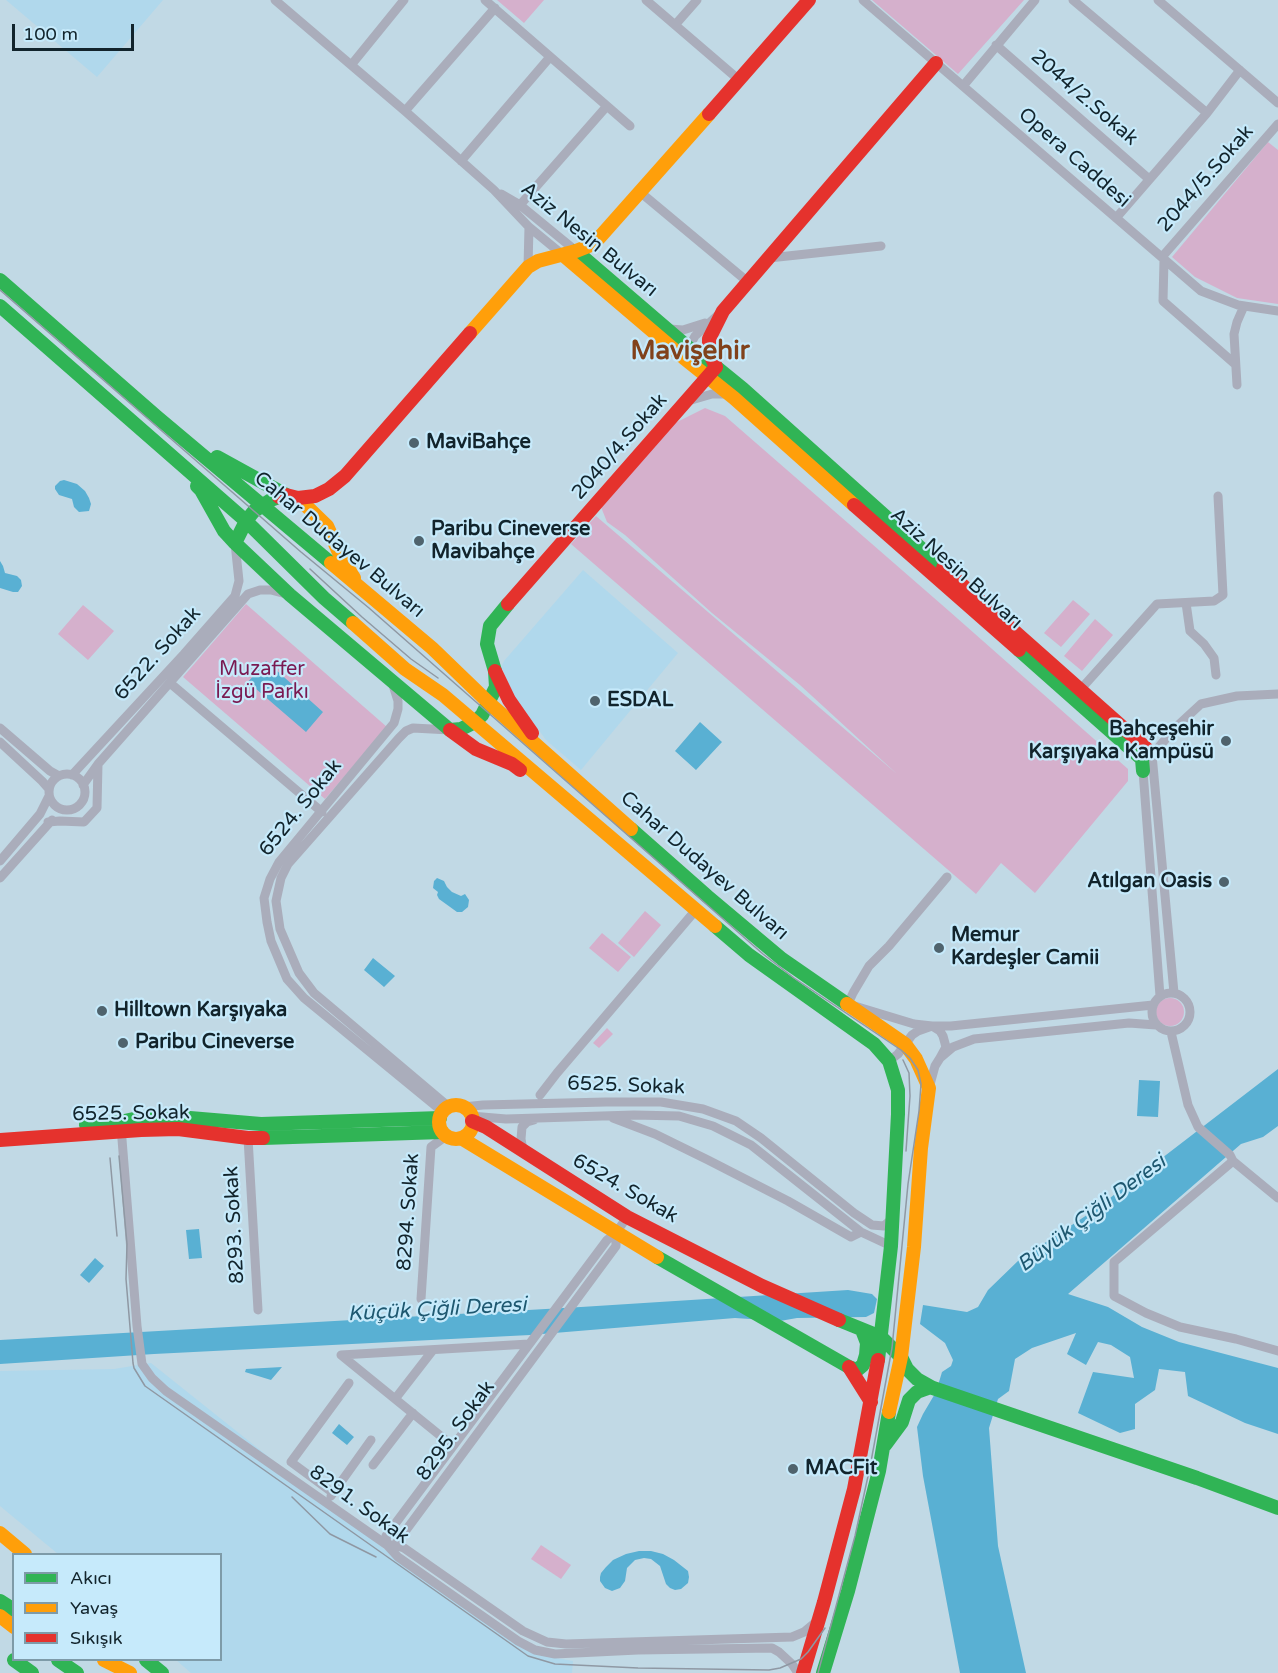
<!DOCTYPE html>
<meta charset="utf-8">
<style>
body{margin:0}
#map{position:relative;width:1278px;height:1673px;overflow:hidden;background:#c1d9e5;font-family:"Varela Round",sans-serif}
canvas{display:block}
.legend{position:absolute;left:12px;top:1553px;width:210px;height:108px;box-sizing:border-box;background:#c6eafb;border:2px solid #7e9ba8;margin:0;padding:8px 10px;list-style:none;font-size:18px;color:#12242c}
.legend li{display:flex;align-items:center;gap:12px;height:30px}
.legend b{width:30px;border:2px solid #7e9ba8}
.scale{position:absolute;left:12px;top:24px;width:122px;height:27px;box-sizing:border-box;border:3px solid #12242c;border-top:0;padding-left:8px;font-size:18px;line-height:21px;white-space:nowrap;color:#12242c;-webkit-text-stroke:4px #c6eafb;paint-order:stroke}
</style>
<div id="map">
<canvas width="1278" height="1673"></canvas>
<ul class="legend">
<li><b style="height:8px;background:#30b455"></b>Akıcı</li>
<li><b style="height:8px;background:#ff9f0a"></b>Yavaş</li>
<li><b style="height:8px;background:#e5322d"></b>Sıkışık</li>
</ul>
<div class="scale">100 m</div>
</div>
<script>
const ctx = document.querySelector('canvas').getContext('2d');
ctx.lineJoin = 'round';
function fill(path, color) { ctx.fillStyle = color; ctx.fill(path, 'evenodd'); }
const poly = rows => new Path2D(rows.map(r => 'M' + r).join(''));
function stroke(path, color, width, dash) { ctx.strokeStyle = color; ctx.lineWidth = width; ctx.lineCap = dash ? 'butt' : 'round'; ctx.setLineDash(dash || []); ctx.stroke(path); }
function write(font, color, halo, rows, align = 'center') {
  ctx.font = font + ' "Varela Round",sans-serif'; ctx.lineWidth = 4.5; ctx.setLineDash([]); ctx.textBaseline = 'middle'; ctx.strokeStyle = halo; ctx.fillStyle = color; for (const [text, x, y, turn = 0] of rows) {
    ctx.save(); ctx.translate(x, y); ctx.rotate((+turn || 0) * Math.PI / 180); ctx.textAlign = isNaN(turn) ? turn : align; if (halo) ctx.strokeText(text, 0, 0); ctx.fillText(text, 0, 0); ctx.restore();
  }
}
fill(poly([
 [6,0,163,0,97,77],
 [583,570,678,653,581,770,546,740,514,696,501,667,504,661],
 [151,1363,388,1552,534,1654,573,1661,572,1673,191,1673,176,1660,220,1660,220,1554,58,1554,0,1506,0,1371,114,1369]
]), '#b0d8ec');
fill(poly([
 [497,0,544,0,524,23],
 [872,0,1024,0,958,74],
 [1268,142,1278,150,1278,304,1237,298,1195,277,1172,257],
 [705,408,725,416,949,611,1128,769,1128,781,1035,893,1001,863,976,894,571,544,596,516,897,774,800,685,712,613,625,535,607,522,601,507,673,424],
 [1073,600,1090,614,1061,647,1044,633],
 [246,604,387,727,325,799,183,677],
 [83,605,114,631,88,660,58,634],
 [1095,619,1113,635,1082,671,1064,656],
 [645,911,661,925,634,957,618,943],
 [602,933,631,957,618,972,589,948],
 '1156 1012a14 14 0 1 1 28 0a14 14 0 1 1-28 0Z',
 [607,1028,613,1034,599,1048,593,1043],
 [541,1545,571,1565,561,1579,531,1559]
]), '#d5b0cc');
fill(poly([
 [64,480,77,484,85,491,89,498,91,504,89,511,79,512,74,507,72,499,59,495,55,489,55,486,60,481],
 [0,561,3,566,5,573,17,576,21,580,22,586,18,592,13,592,0,588],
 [266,661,323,712,306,732,248,682],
 [700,722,722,742,696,770,675,751],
 [437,878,444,881,447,887,452,892,461,896,465,894,469,900,468,907,462,912,457,912,439,899,437,895,438,892,433,888,434,881],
 [373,958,395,976,384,987,364,970],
 [1278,1069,1278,1126,1263,1137,1241,1144,1068,1294,1108,1307,1142,1327,1179,1342,1278,1368,1278,1434,1245,1423,1188,1396,1185,1372,1159,1369,1155,1390,1135,1404,1135,1429,1120,1433,1078,1413,1093,1372,1134,1378,1130,1357,1111,1345,1098,1342,1086,1365,1067,1354,1076,1333,1032,1348,1015,1359,1009,1391,998,1399,989,1428,998,1546,1026,1673,960,1673,923,1476,917,1427,923,1414,936,1392,942,1372,951,1366,953,1360,945,1343,920,1324,923,1305,967,1312,978,1307,988,1290,1019,1260,1093,1211],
 [1139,1080,1160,1081,1158,1117,1137,1116],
 [199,1229,202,1258,189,1259,186,1230],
 [95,1258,104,1266,89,1283,80,1275],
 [848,1290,872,1294,877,1299,874,1313,866,1317,797,1318,780,1321,735,1318,530,1335,154,1354,0,1364,0,1340,581,1307],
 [282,1367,271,1380,245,1372,246,1369],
 [339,1424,354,1437,347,1445,332,1433],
 [639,1551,651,1551,663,1554,674,1560,688,1571,689,1577,688,1583,681,1589,675,1590,670,1588,666,1584,660,1566,651,1559,644,1558,635,1560,627,1568,625,1581,620,1588,612,1591,605,1588,600,1581,600,1577,601,1573,606,1567,613,1560,626,1554]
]), '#59b0d3');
stroke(poly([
 [275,0,405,111,494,190,529,227,563,255],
 [485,0,630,126],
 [646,0,738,79],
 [863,0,1201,291,1238,305,1278,311],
 [1073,0,1207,113],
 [1158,0,1278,103],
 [675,25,697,0],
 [996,45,1149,179],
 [352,64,404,0],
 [963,86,1035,0],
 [405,111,495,8],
 [461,161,550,57],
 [640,192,748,282],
 [501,194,520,205,576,251],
 [520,205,607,106],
 [1116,218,1207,113,1240,70],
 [1162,257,1278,124],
 [769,258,881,246],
 [1164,260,1163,301,1235,364],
 [528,267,529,227],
 [669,329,683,330,705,323],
 [687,351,695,336,719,314],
 [1237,385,1234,334,1237,322,1244,306],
 [688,401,712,394,725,394,729,396],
 [1186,603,1190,631,1204,644,1214,658,1216,675],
 [392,682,398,701,398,709,394,723,279,862,270,879,264,898,267,922,271,941,287,979,304,998,443,1112],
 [170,683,322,812],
 [1080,690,1157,604,1214,601,1223,595,1218,496],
 [0,728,50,771,59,776],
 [0,742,42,781,49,789],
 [1149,751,1152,755,1175,728,1201,704,1237,696,1278,694],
 [1142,759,1152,755,1174,993],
 [1143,771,1160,996],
 '49 792a18 18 0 1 1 36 0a18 18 0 1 1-36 0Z',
 [72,775,184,654,235,596,239,581,235,543],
 [83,785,98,764,248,594,260,590,271,590,286,594],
 [48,822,60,821,84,822,97,808,98,764],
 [0,861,40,814,49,796],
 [0,878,52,820],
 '1152 1012a19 19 0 1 1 38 0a19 19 0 1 1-38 0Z',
 [1171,1032,1188,1105,1198,1127,1230,1155,1233,1161,1278,1198],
 [940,1058,946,1047,943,1036,940,1031,932,1026,914,1024,848,1004,853,993,869,966,889,946,947,877],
 [889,1061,898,1054,912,1035,918,1031,932,1026,951,1026,1153,1005],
 [929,1088,935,1066,940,1058,953,1047,974,1039,1129,1023,1156,1025],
 [540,1095,557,1073,695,911],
 [449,1107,314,993,299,973,280,929,276,901,281,878,288,864,399,738,406,731,413,728,450,730],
 [463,1107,483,1105,606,1102,661,1102,703,1109,736,1121,761,1138,854,1213,872,1225,884,1226,892,1219],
 [471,1116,506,1119,634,1115,679,1116,713,1126,751,1145,861,1232,891,1246],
 [613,1118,655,1134,708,1160,788,1201,851,1237,861,1232],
 [121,1127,137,1326,142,1364,152,1378,166,1391,387,1545,398,1557,455,1597,518,1641,535,1650,555,1654,638,1650,772,1648,779,1652,792,1664,798,1673],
 [248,1138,258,1310],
 [525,1152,522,1145,521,1139,522,1127,527,1122,534,1120],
 [1233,1161,1114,1262,1114,1296,1146,1313,1180,1327,1236,1339,1278,1351],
 [421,1299,431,1147,446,1136],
 [395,1399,433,1350],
 [453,1446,341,1355,529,1344],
 [373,1465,413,1413],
 [333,1493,291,1462,349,1383],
 [331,1496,371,1440],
 [387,1545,395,1545,404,1548,523,1631,547,1642,566,1644,792,1637,804,1632,816,1622],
 [387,1545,386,1536,607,1240,616,1233,627,1217],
 [395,1545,616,1246,616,1233]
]), '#aaadbb', 9);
stroke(poly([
 [576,251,689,348,716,367,743,389,943,568],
 [0,280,157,417,331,563],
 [0,306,246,521,324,598,353,623],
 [217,457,286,495],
 [197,486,201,490,224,531,235,543],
 [279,497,271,500,254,511,246,521,235,543,290,595,450,730,461,729,475,722,482,715,496,687,495,671,487,644,490,626,508,604],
 [1019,650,1142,759,1143,771],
 [631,829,707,896,782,959,847,1004],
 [715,926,749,955,874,1044,889,1061,898,1090,898,1114,891,1246,878,1360],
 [86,1125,120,1122,138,1118,178,1117,261,1124,440,1118],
 [263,1138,442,1132],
 [657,1257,849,1367,857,1370,863,1365,866,1355,867,1343,862,1330],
 [839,1320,881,1337,901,1357,907,1369,917,1379,933,1388,1197,1478,1278,1508],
 [885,1445,902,1422,909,1400,917,1392,931,1387],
 [0,1601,14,1610],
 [14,1660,32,1673],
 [58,1660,77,1673],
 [146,1660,162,1673],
 [823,1673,848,1591,879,1471,889,1412]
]), '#30b455', 14);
stroke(poly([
 [563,255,684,358,734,398,854,505],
 [470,333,528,267,538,261,576,251,591,245,599,238,709,114],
 [298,498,327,526,341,557,354,578],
 [331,563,432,648,489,703,631,829],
 [353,623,405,669,443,695,715,926],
 [847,1004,905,1044,916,1059,929,1088,921,1148,914,1247,901,1357,889,1412],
 '439 1122a17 17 0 1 1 34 0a17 17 0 1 1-34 0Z',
 [461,1138,657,1257],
 [0,1533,25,1554],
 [0,1616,14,1627],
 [104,1660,130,1673]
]), '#ff9f0a', 14);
stroke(poly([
 [709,114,809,0],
 [716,367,709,352,709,339,723,311,936,63],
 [279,497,286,495,298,498,315,496,329,489,345,476,470,333],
 [854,505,1019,650],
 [943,568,1146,748],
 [508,604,716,367],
 [495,671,509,700,532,733],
 [450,730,476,749,512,764,520,770],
 [472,1121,486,1127,627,1217,762,1286,839,1320],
 [0,1140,141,1130,178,1129,248,1138,263,1138],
 [849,1367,871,1402],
 [803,1673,824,1602,854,1489,878,1360]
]), '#e5322d', 14);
stroke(poly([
 [0,290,301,552,369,608,763,954,794,978,901,1050,910,1058,918,1070,921,1084,919,1111,908,1184,892,1348,870,1467,855,1536,818,1673],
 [310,569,362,617,411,659,438,678],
 [903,1060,909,1073,910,1096,906,1151],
 [119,1156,127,1244,126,1279,133,1363,134,1368,145,1386,528,1656,555,1664,638,1668,769,1670,780,1668,801,1659,808,1652,825,1628],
 [110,1158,117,1236],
 [292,1497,330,1534,376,1557]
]), '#8f98a3', 1.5);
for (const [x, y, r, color] of [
 [414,443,6,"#4f636d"],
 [419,541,6,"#4f636d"],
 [595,701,6,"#4f636d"],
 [1226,741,6,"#4f636d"],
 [1224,882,6,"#4f636d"],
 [939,948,6,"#4f636d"],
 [102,1011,6,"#4f636d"],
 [123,1043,6,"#4f636d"],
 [793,1469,6,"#4f636d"]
]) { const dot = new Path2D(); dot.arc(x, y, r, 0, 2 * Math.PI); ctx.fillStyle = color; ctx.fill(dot); stroke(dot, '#c6eafb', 2); }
write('20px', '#12242c', '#c6eafb', [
 ["2044/2.Sokak",1084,98,41],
 ["Opera Caddesi",1074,158,41],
 ["2044/5.Sokak",1206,179,-49],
 ["Aziz Nesin Bulvarı",589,240,39],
 ["2040/4.Sokak",620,447,-49],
 ["Cahar Dudayev Bulvarı",339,545,40],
 ["Aziz Nesin Bulvarı",956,569,42],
 ["6522. Sokak",158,654,-48],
 ["6524. Sokak",301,808,-51],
 ["Cahar Dudayev Bulvarı",704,866,41],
 ["6525. Sokak",626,1086,2],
 ["6525. Sokak",131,1114,-1],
 ["6524. Sokak",625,1189,30],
 ["8294. Sokak",409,1212,-86],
 ["8293. Sokak",235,1225,-93],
 ["8295. Sokak",456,1431,-54],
 ["8291. Sokak",359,1505,36]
]);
write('bold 20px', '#12242c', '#c6eafb', [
 ["MaviBahçe",426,443],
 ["Paribu Cineverse",431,530],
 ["Mavibahçe",431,553],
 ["ESDAL",607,701],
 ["Bahçeşehir",1214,730,"right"],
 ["Karşıyaka Kampüsü",1214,753,"right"],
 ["Atılgan Oasis",1212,882,"right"],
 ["Memur",951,936],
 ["Kardeşler Camii",951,959],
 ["Hilltown Karşıyaka",114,1011],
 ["Paribu Cineverse",135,1043],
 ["MACFit",805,1469]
], 'left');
write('20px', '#7a1a52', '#c6eafb', [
 ["Muzaffer",262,670],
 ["İzgü Parkı",262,693]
]);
write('italic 21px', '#1e5870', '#c6eafb', [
 ["Büyük Çiğli Deresi",1092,1214,-37],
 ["Küçük Çiğli Deresi",437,1310,-3]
]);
write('bold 26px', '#81421b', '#c6eafb', [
 ["Mavişehir",690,352]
]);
</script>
